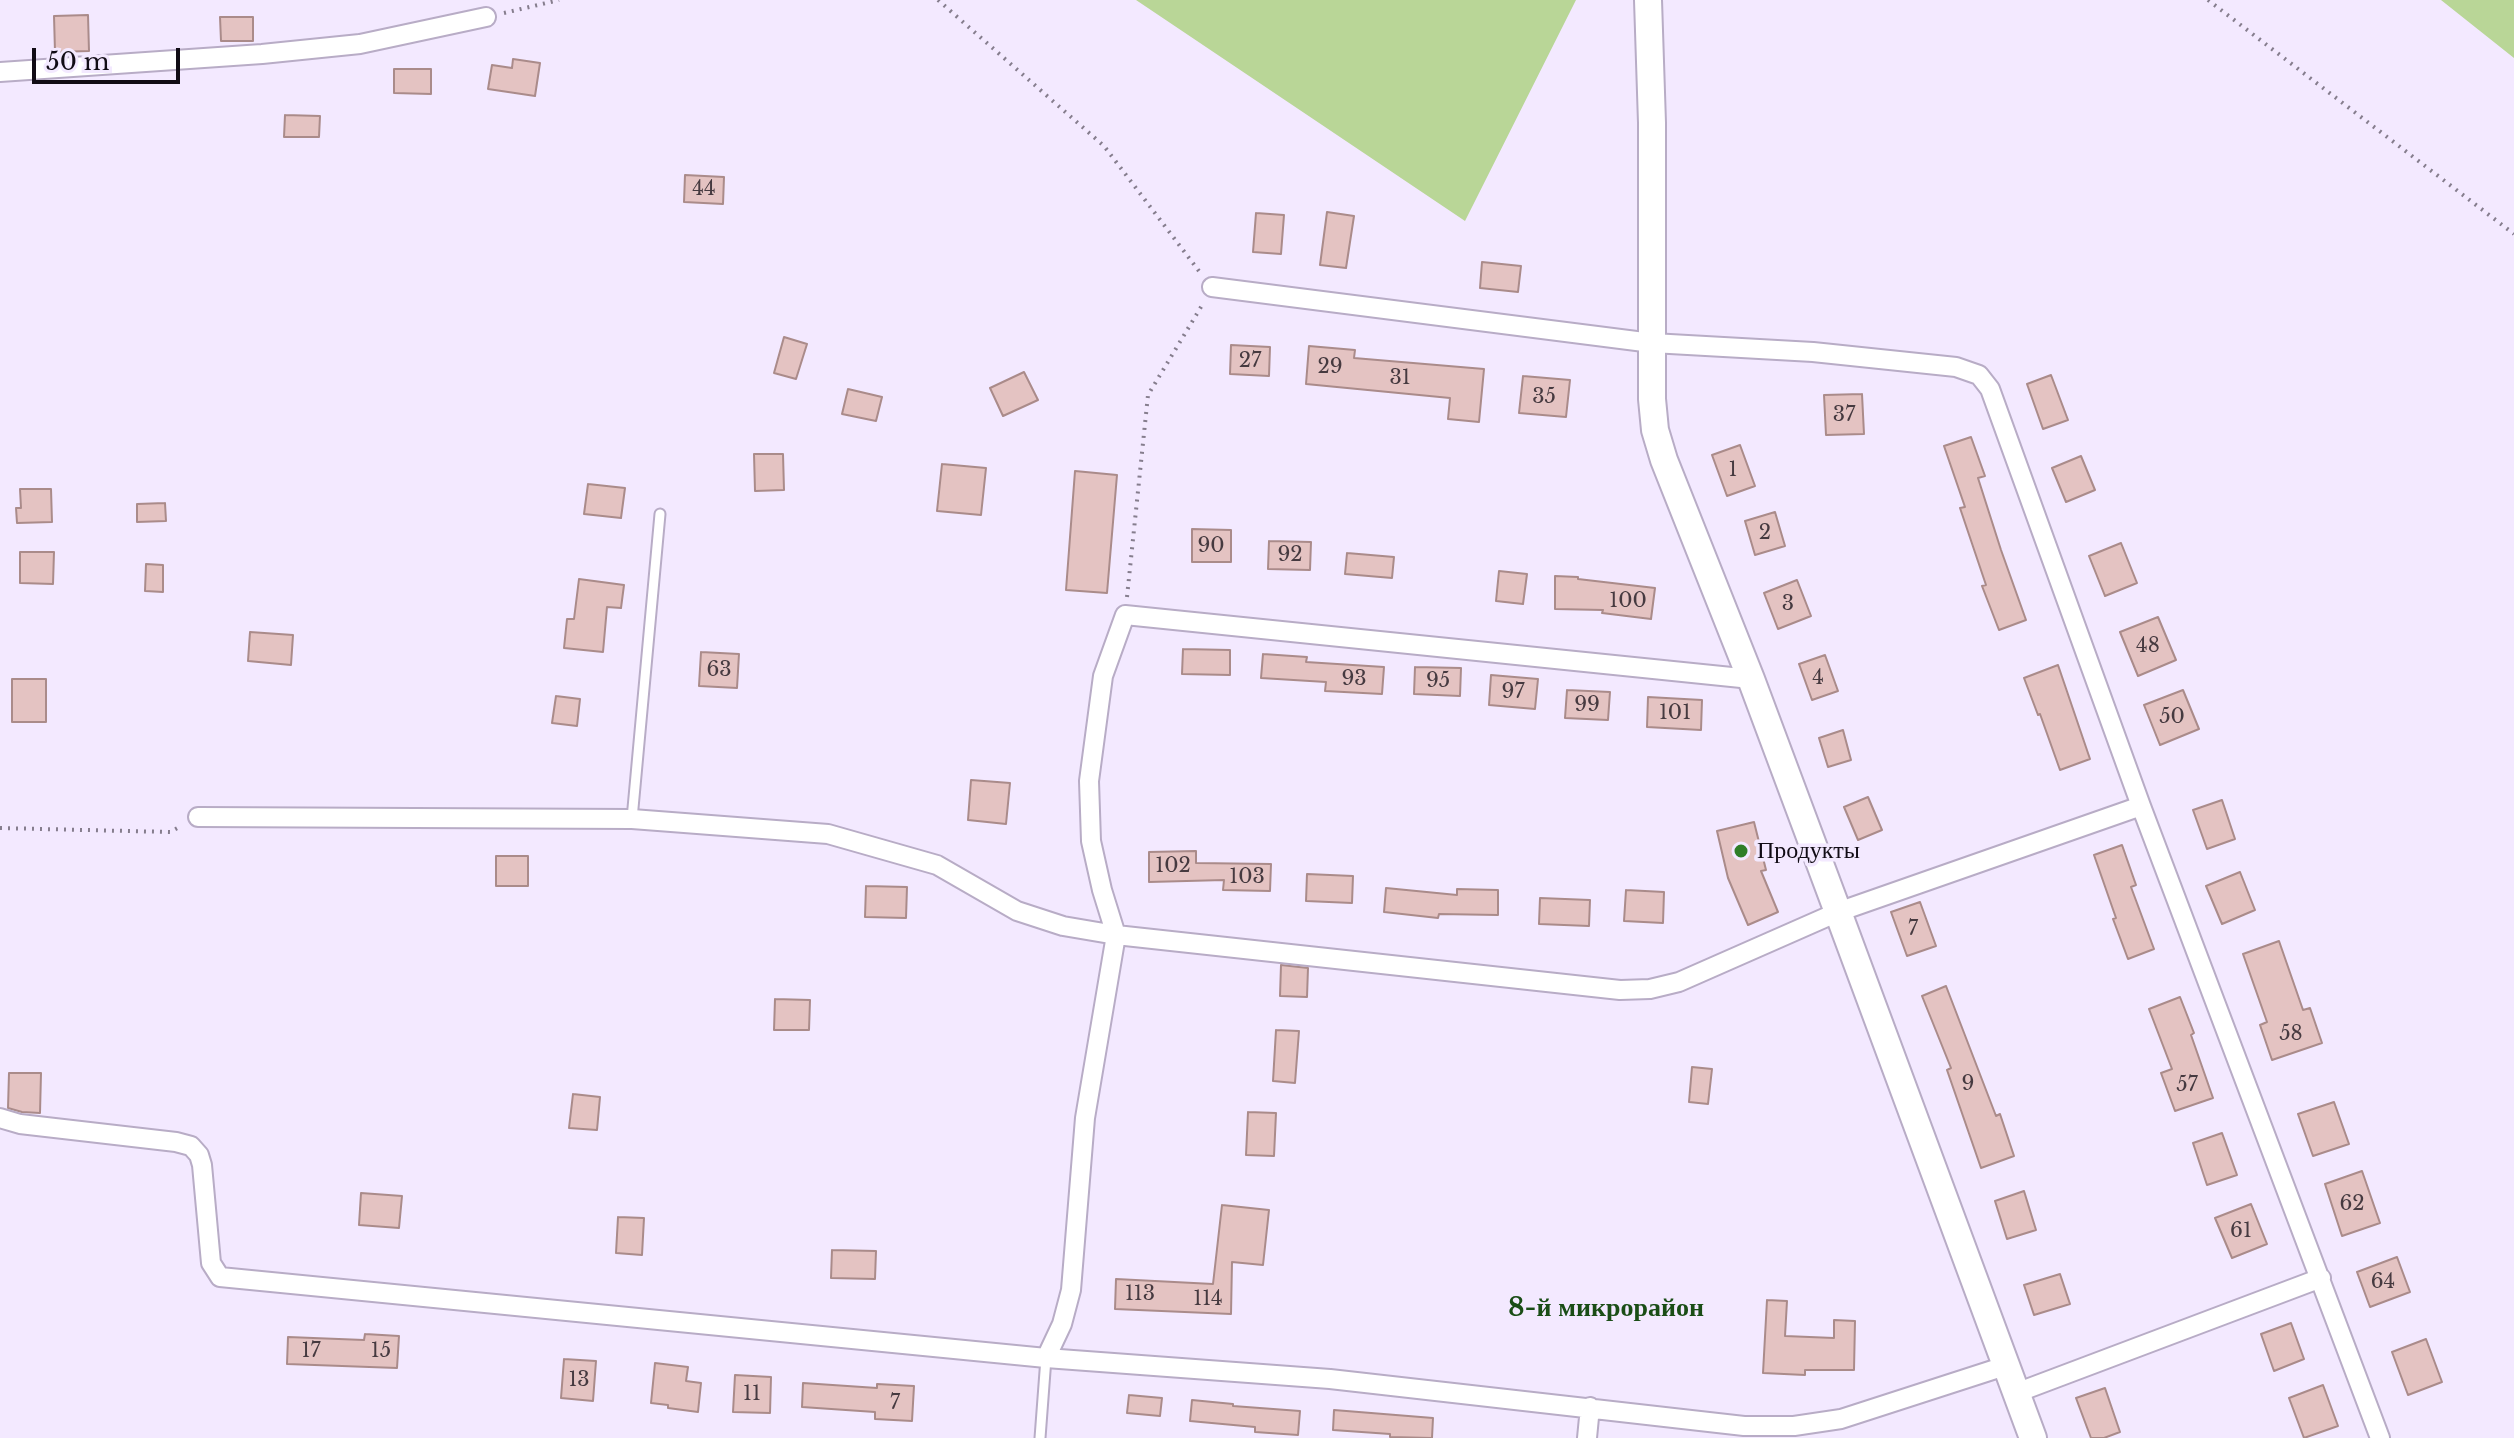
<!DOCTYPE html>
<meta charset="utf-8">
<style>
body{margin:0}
#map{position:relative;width:2514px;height:1438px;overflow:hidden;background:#f3e9ff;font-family:"Libre Baskerville",serif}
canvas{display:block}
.scale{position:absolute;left:32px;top:48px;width:148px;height:36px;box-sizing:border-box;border:4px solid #110c15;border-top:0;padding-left:10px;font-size:24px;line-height:28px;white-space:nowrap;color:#110c15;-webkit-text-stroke:6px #f3e9ff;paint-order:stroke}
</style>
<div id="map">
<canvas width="2514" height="1438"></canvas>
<div class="scale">50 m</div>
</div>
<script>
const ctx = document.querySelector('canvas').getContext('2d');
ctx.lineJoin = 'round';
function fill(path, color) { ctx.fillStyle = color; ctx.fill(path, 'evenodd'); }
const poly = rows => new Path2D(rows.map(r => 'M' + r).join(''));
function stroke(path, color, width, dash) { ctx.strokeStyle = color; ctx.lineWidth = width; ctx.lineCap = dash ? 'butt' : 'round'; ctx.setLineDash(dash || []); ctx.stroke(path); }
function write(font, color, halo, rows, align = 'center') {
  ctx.font = font + ' "Libre Baskerville",serif'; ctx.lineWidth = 7; ctx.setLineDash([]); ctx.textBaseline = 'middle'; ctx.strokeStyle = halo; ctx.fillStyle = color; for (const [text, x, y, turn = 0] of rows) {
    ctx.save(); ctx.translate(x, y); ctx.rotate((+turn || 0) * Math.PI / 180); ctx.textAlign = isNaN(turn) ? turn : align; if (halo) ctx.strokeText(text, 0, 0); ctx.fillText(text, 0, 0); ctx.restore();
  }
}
fill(poly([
 [1136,0,1576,0,1465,221],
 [2441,0,2514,0,2514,58]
]), '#b9d697');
const building = poly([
 [88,15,89,51,55,52,54,16,88,15],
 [220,17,253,17,253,41,221,41,220,17],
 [513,59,540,63,535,96,488,89,492,65,512,68,513,59],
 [394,69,431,69,431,94,394,93,394,69],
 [285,115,320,116,319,137,284,137,285,115],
 [685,175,724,177,723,204,684,202,685,175],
 [1327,212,1354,216,1346,268,1320,265,1327,212],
 [1256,213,1284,215,1281,254,1253,252,1256,213],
 [1482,262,1521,266,1518,292,1480,288,1482,262],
 [784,337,807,344,796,379,774,373,784,337],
 [1231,345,1270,347,1269,376,1230,374,1231,345],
 [1309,346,1355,350,1354,358,1484,369,1479,422,1448,419,1450,398,1306,384,1309,346],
 [1024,372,1038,400,1003,416,990,388,1024,372],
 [2051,375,2068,420,2043,429,2027,384,2051,375],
 [1523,376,1570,380,1566,417,1519,413,1523,376],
 [848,389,882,397,876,421,842,414,848,389],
 [1862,394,1864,434,1826,435,1824,395,1862,394],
 [1971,437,1985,476,1978,478,2001,550,2026,620,1999,630,1982,586,1986,585,1960,508,1965,507,1944,446,1971,437],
 [1740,445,1755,486,1727,496,1712,455,1740,445],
 [754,454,783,454,784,490,755,491,754,454],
 [2081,456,2095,490,2066,502,2052,468,2081,456],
 [942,464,986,468,981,515,937,511,942,464],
 [1075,471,1117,475,1107,593,1066,590,1075,471],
 [588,484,625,488,621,518,584,514,588,484],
 [20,489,51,489,52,522,17,523,16,508,21,508,20,489],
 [165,503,166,521,137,522,137,504,165,503],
 [1775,512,1785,546,1755,555,1745,521,1775,512],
 [1192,529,1231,530,1231,562,1192,562,1192,529],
 [1269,541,1311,542,1310,570,1268,569,1269,541],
 [2121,543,2137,583,2105,596,2089,556,2121,543],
 [20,552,54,552,53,584,20,583,20,552],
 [1347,553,1394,557,1392,578,1345,574,1347,553],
 [146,564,163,565,163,592,145,591,146,564],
 [1499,571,1527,574,1523,604,1496,601,1499,571],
 [1555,576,1578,577,1578,579,1655,588,1651,619,1602,613,1603,610,1555,609,1555,576],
 [579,579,624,585,621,608,607,607,603,652,564,648,567,619,574,619,579,579],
 [1797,580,1811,616,1778,629,1764,593,1797,580],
 [2158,617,2176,660,2138,676,2120,632,2158,617],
 [250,632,293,635,291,665,248,661,250,632],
 [1183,649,1230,650,1230,675,1182,674,1183,649],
 [701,652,739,654,737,688,699,686,701,652],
 [1263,654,1307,657,1306,662,1384,667,1382,694,1325,691,1326,682,1261,678,1263,654],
 [1825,655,1838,691,1812,700,1799,664,1825,655],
 [2058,665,2090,759,2060,770,2040,714,2038,715,2024,678,2058,665],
 [1415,667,1461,668,1460,696,1414,694,1415,667],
 [1491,675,1538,679,1535,709,1489,705,1491,675],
 [12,679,46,679,46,722,12,722,12,679],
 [1567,690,1610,692,1608,720,1565,718,1567,690],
 [2183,690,2199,729,2160,745,2144,705,2183,690],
 [556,696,580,699,577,726,552,723,556,696],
 [1648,697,1702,700,1701,730,1647,727,1648,697],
 [1843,730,1851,760,1828,767,1819,738,1843,730],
 [971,780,1010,783,1006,824,968,820,971,780],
 [1868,797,1882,830,1858,840,1844,807,1868,797],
 [2222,800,2235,839,2207,849,2193,810,2222,800],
 [1754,822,1766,870,1761,871,1778,912,1748,925,1728,878,1717,831,1754,822],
 [2122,845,2136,885,2131,887,2154,949,2128,959,2113,919,2116,918,2094,855,2122,845],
 [1196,851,1196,863,1271,864,1270,891,1223,890,1224,880,1149,882,1149,852,1196,851],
 [496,856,528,856,528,886,496,886,496,856],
 [2240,872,2255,910,2222,924,2206,886,2240,872],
 [1307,874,1353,876,1352,903,1306,901,1307,874],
 [866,886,907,887,906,918,865,917,866,886],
 [1386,888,1457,895,1457,889,1498,890,1498,915,1439,914,1438,918,1384,912,1386,888],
 [1626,890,1664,892,1663,923,1624,921,1626,890],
 [1540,898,1590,900,1589,926,1539,924,1540,898],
 [1920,902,1936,946,1907,956,1891,912,1920,902],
 [2279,941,2303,1010,2310,1008,2322,1043,2272,1060,2260,1025,2267,1022,2243,954,2279,941],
 [1281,965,1308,968,1307,997,1280,996,1281,965],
 [1946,986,1996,1116,2000,1114,2014,1156,1981,1168,1947,1070,1951,1068,1922,996,1946,986],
 [2180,997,2194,1033,2191,1035,2213,1098,2175,1111,2161,1073,2172,1069,2149,1009,2180,997],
 [775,999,810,1000,809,1030,774,1030,775,999],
 [1276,1030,1299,1031,1295,1083,1273,1081,1276,1030],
 [1692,1067,1712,1069,1708,1104,1689,1102,1692,1067],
 [9,1073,41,1073,40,1113,22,1112,8,1108,9,1073],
 [573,1094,600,1097,597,1130,569,1128,573,1094],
 [2334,1102,2349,1144,2313,1156,2298,1114,2334,1102],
 [1248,1112,1276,1113,1274,1156,1246,1155,1248,1112],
 [2222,1133,2237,1175,2207,1185,2193,1143,2222,1133],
 [2362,1171,2380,1223,2342,1236,2325,1184,2362,1171],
 [2024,1191,2036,1230,2007,1239,1995,1201,2024,1191],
 [361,1193,402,1196,399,1228,359,1225,361,1193],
 [2251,1204,2267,1244,2232,1258,2215,1218,2251,1204],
 [1222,1205,1269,1210,1263,1265,1232,1262,1231,1314,1115,1309,1116,1279,1213,1284,1222,1205],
 [618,1217,644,1218,642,1255,616,1253,618,1217],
 [832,1250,876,1251,875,1279,831,1278,832,1250],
 [2397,1257,2410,1292,2370,1307,2357,1272,2397,1257],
 [2060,1274,2070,1304,2034,1315,2024,1285,2060,1274],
 [1767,1300,1787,1301,1785,1336,1834,1338,1834,1320,1855,1321,1854,1370,1805,1370,1805,1375,1763,1373,1767,1300],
 [2291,1323,2304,1359,2274,1371,2261,1334,2291,1323],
 [365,1334,399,1336,397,1368,287,1364,288,1337,364,1340,365,1334],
 [2426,1339,2442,1382,2408,1395,2392,1352,2426,1339],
 [564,1359,596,1361,593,1401,561,1398,564,1359],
 [655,1363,688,1367,686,1381,701,1383,698,1412,668,1408,668,1405,651,1403,655,1363],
 [735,1375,771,1377,770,1413,733,1412,735,1375],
 [803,1383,877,1388,877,1384,914,1386,912,1421,875,1419,875,1412,802,1407,803,1383],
 [2323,1385,2338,1426,2304,1438,2289,1398,2323,1385],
 [2105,1388,2120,1432,2104,1438,2091,1438,2076,1398,2105,1388],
 [1129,1395,1162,1398,1160,1416,1127,1413,1129,1395],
 [1192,1400,1233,1404,1233,1406,1300,1411,1298,1435,1255,1432,1255,1427,1190,1421,1192,1400],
 [1334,1410,1433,1418,1432,1438,1390,1437,1390,1434,1333,1430,1334,1410]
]);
fill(building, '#e4c3c2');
stroke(building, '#aa8b8a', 2);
const lane = poly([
 [632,819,660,514],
 [1040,1438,1046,1358]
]);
const street = poly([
 [0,72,262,54,360,44,486,17],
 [1212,287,1652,343,1813,352,1956,367,1979,375,1990,389,2141,806,2380,1438],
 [1751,679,1125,615,1103,676,1089,781,1091,841,1102,890,1116,935,1620,990,1650,989,1679,982,1838,912,2141,806],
 [198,817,632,819,828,834,937,865,1017,911,1063,926,1116,935,1085,1118,1071,1290,1062,1324,1046,1358],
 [0,1118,20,1124,176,1142,191,1146,199,1155,202,1165,211,1263,220,1277,1046,1358,1330,1379,1744,1426,1794,1426,1841,1419,2005,1366],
 [2016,1393,2321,1278],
 [1587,1438,1590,1407]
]);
const secondary = poly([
 [1648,0,1652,123,1652,399,1655,430,1664,460,1751,679,1838,912,2033,1438]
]);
stroke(lane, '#b8acc6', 13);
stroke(street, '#b8acc6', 22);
stroke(secondary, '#b8acc6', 30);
stroke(poly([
 [938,0,1104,146,1202,275],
 [2208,0,2514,234],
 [504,13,559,0],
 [1127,597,1148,395,1204,302],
 [0,828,170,832,181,826]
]), '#857d8d', 4, [2, 6]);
stroke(lane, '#fff', 9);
stroke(street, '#fff', 18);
stroke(secondary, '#fff', 26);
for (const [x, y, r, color] of [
 [1741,851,8,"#2f7e28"]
]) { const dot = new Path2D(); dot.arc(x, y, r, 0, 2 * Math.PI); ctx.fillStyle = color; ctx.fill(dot); stroke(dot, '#f3e9ff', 3); }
write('20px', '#463a40', null, [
 ["44",704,189],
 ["27",1250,361],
 ["29",1330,367],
 ["31",1400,378],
 ["35",1544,397],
 ["37",1844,415],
 ["1",1733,470],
 ["2",1765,533],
 ["90",1211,546],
 ["92",1290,555],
 ["100",1628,601],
 ["3",1788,604],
 ["48",2148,646],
 ["63",719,670],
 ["4",1818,678],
 ["93",1354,679],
 ["95",1438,681],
 ["97",1513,692],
 ["99",1587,705],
 ["101",1675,713],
 ["50",2172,717],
 ["102",1173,866],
 ["103",1247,877],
 ["7",1913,929],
 ["58",2291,1034],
 ["9",1968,1084],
 ["57",2187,1085],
 ["62",2352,1204],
 ["61",2241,1231],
 ["64",2383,1282],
 ["113",1140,1294],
 ["114",1208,1299],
 ["17",311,1351],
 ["15",381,1351],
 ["13",579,1380],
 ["11",752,1394],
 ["7",895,1403]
]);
write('24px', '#110c15', '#f3e9ff', [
 ["Продукты",1757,851]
], 'left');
write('bold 26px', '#1a4d16', '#f3e9ff', [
 ["8-й микрорайон",1606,1309]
]);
</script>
